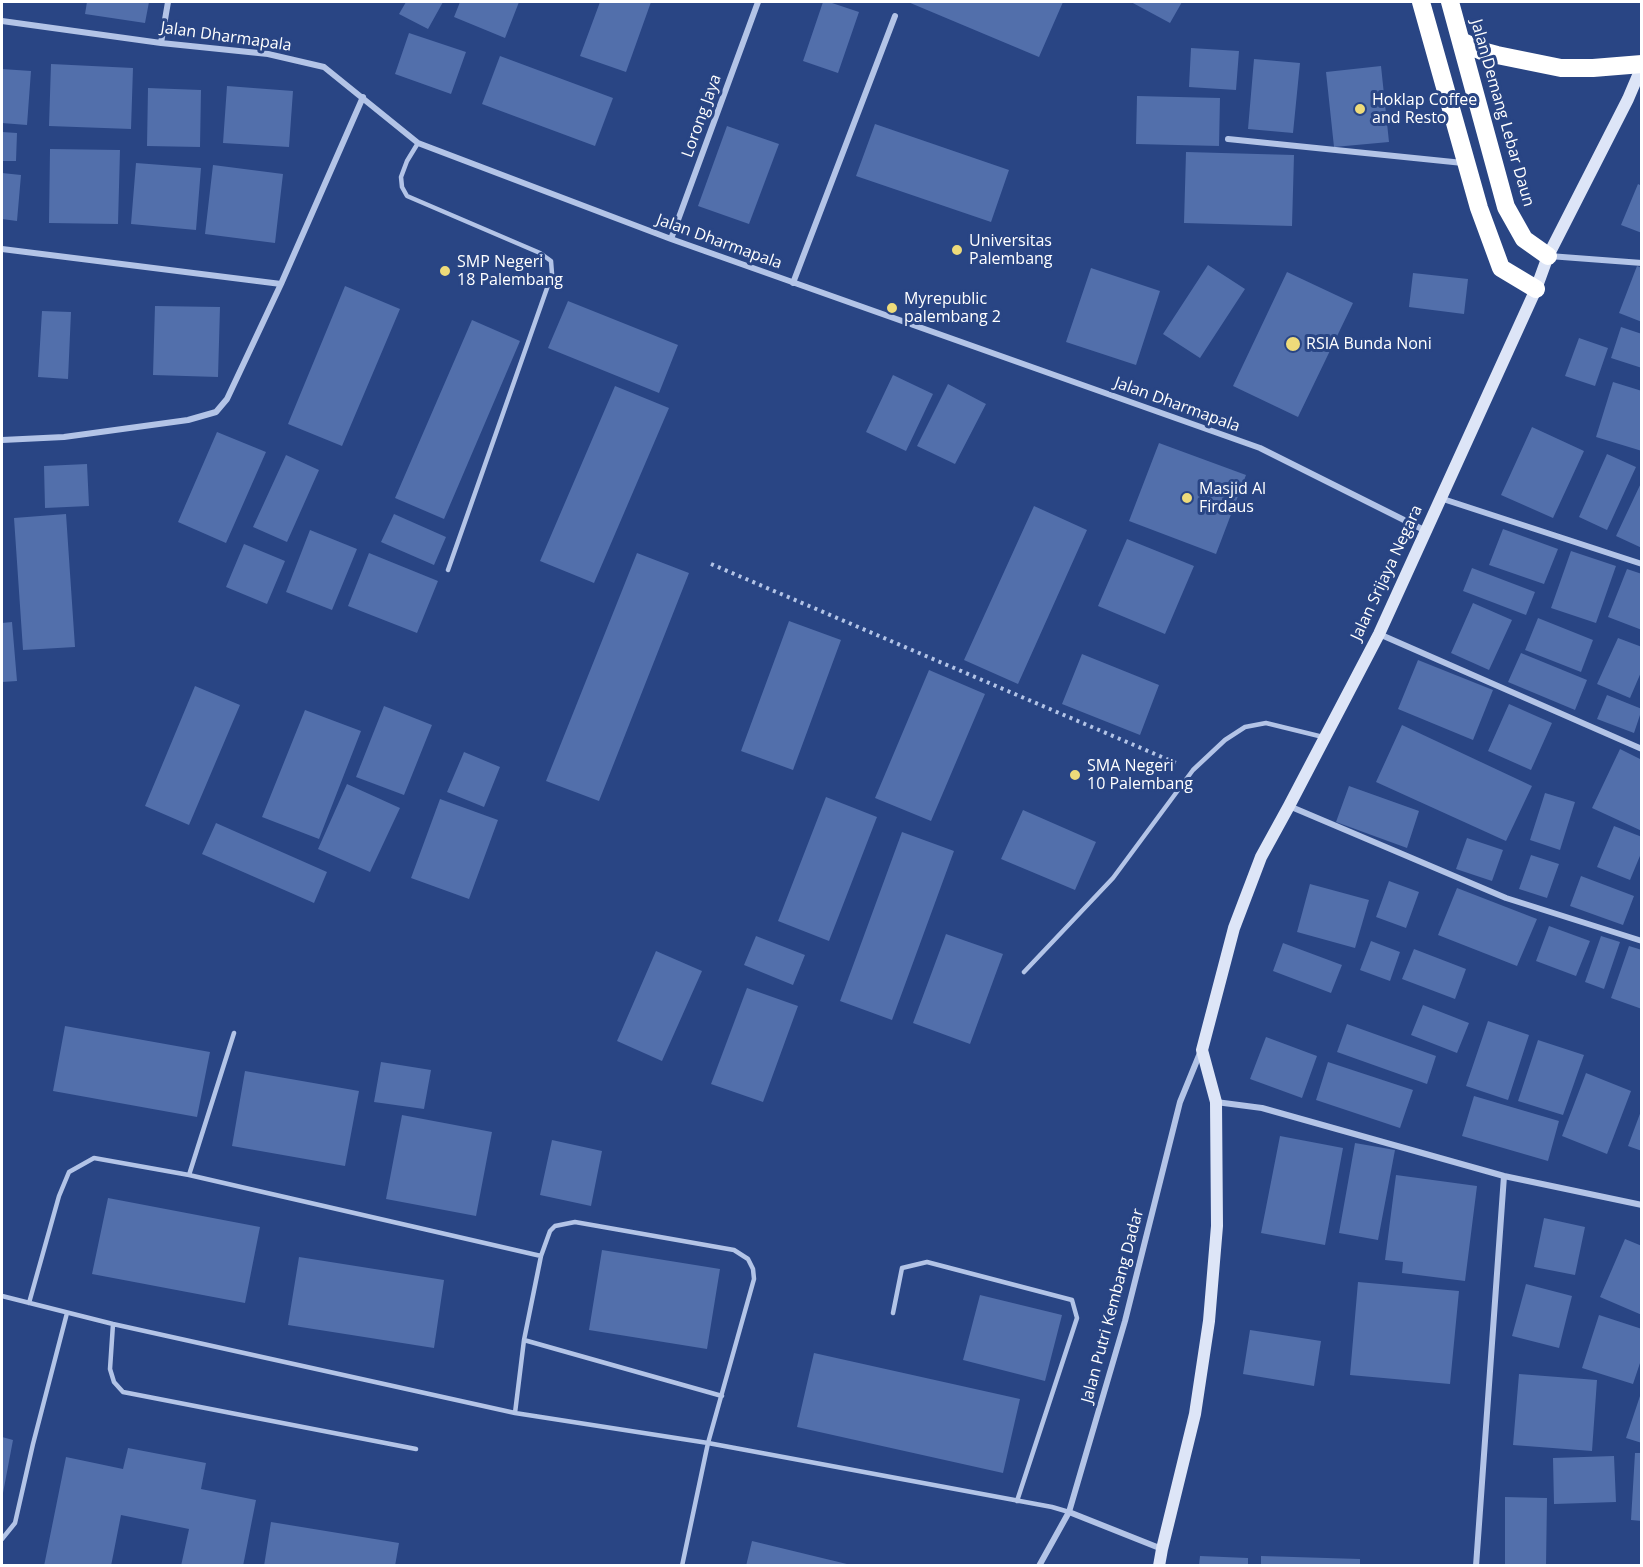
<!DOCTYPE html>
<style>
body{margin:0}
#map{position:relative;width:1643px;height:1567px;overflow:hidden;background:#294584;font-family:"Open Sans",sans-serif}
canvas{display:block}
.frame{position:absolute;inset:0;border:3px solid #fff;pointer-events:none}
</style>
<div id="map">
<canvas width="1643" height="1567"></canvas>
<div class="frame"></div>
</div>
<script>
const ctx = document.querySelector('canvas').getContext('2d');
ctx.lineJoin = 'round';
function fill(path, color) { ctx.fillStyle = color; ctx.fill(path, 'evenodd'); }
const poly = rows => new Path2D(rows.map(r => 'M' + r).join(''));
function stroke(path, color, width, dash) { ctx.strokeStyle = color; ctx.lineWidth = width; ctx.lineCap = dash ? 'butt' : 'round'; ctx.setLineDash(dash || []); ctx.stroke(path); }
function write(font, color, halo, rows, align = 'center') {
  ctx.font = font + ' "Open Sans",sans-serif'; ctx.lineWidth = 6; ctx.setLineDash([]); ctx.textBaseline = 'middle'; ctx.strokeStyle = halo; ctx.fillStyle = color; for (const [text, x, y, turn = 0] of rows) {
    ctx.save(); ctx.translate(x, y); ctx.rotate((+turn || 0) * Math.PI / 180); ctx.textAlign = isNaN(turn) ? turn : align; if (halo) ctx.strokeText(text, 0, 0); ctx.fillText(text, 0, 0); ctx.restore();
  }
}
fill(poly([
 [87,2,149,2,145,23,85,14],
 [406,2,443,2,428,29,399,14],
 [460,2,519,2,505,38,454,17],
 [600,2,651,2,626,72,580,56],
 [823,2,829,2,859,12,838,73,803,61],
 [908,2,1063,2,1039,57],
 [1131,2,1182,2,1170,23],
 [409,33,466,52,451,94,395,74],
 [1191,48,1239,51,1236,90,1189,87],
 [500,56,613,98,595,146,482,104],
 [1254,59,1300,63,1293,133,1248,129],
 [51,64,133,68,131,129,49,126],
 [1381,66,1389,142,1334,147,1326,72],
 [2,69,31,71,27,125,2,123],
 [227,86,293,91,289,147,223,143],
 [148,88,201,90,200,147,147,146],
 [1137,96,1220,98,1219,146,1136,144],
 [875,124,1009,170,991,222,856,176],
 [727,126,779,144,749,224,698,206],
 [2,132,17,133,16,161,2,161],
 [50,149,120,150,118,224,49,223],
 [1186,152,1294,155,1292,226,1184,223],
 [136,163,201,168,196,230,131,224],
 [213,165,283,174,275,243,205,234],
 [2,173,21,175,17,221,2,219],
 [1638,184,1642,186,1642,233,1621,225],
 [1208,265,1245,289,1200,358,1163,334],
 [1637,266,1642,268,1642,322,1619,313],
 [1091,268,1160,291,1136,365,1066,342],
 [1287,272,1353,303,1298,417,1233,386],
 [1413,273,1468,279,1464,314,1409,307],
 [345,286,400,309,342,446,288,424],
 [568,301,678,345,659,393,548,348],
 [155,306,220,307,218,377,153,375],
 [42,311,71,312,68,379,38,377],
 [472,320,520,341,444,519,395,498],
 [1621,327,1642,334,1642,368,1611,358],
 [1579,338,1608,348,1595,386,1565,376],
 [893,375,933,394,906,451,866,432],
 [1613,382,1642,391,1642,451,1596,437],
 [948,384,986,404,955,464,917,446],
 [615,386,669,408,594,583,540,561],
 [1532,427,1584,451,1553,518,1501,495],
 [217,432,266,452,226,543,178,522],
 [1159,443,1246,475,1216,554,1129,521],
 [1607,454,1636,467,1607,530,1579,517],
 [286,455,319,470,287,542,253,527],
 [87,464,89,506,45,508,44,466],
 [1642,481,1642,548,1616,536],
 [1034,506,1087,530,1018,684,964,660],
 [66,514,75,647,23,650,14,518],
 [394,514,446,537,434,565,381,542],
 [1503,529,1558,549,1544,584,1489,565],
 [310,530,357,549,332,610,286,592],
 [1127,539,1194,566,1165,634,1098,606],
 [244,544,285,561,267,604,226,587],
 [1571,551,1616,566,1596,623,1551,608],
 [369,553,438,581,417,633,348,606],
 [637,553,689,573,599,801,546,781],
 [1472,568,1535,592,1526,615,1463,591],
 [1627,569,1642,574,1642,630,1608,617],
 [1473,603,1512,620,1489,670,1451,653],
 [1538,618,1593,640,1581,672,1525,650],
 [789,621,841,640,793,770,741,751],
 [12,622,17,681,2,682,2,623],
 [1618,638,1642,647,1642,670,1630,698,1597,684],
 [1521,653,1587,680,1575,710,1508,682],
 [1082,654,1159,685,1140,735,1062,704],
 [1418,660,1493,690,1473,740,1398,709],
 [929,670,985,694,931,821,875,798],
 [195,686,240,705,189,825,145,806],
 [1607,695,1642,709,1634,733,1597,719],
 [1509,704,1552,723,1531,770,1488,751],
 [384,706,432,725,404,795,356,777],
 [305,710,361,731,319,839,262,817],
 [1402,725,1532,786,1506,841,1376,782],
 [1620,749,1642,760,1642,831,1592,808],
 [464,752,500,767,484,807,447,792],
 [347,784,400,808,370,872,318,849],
 [1349,786,1419,811,1407,848,1336,822],
 [1545,793,1575,802,1560,850,1530,840],
 [826,797,877,817,829,941,778,921],
 [440,799,498,820,469,899,411,878],
 [1023,810,1096,842,1075,890,1001,859],
 [216,823,327,872,314,903,202,854],
 [1614,826,1642,837,1642,851,1630,880,1597,867],
 [902,832,954,851,892,1020,840,1001],
 [1467,838,1503,850,1492,881,1456,869],
 [1531,855,1559,864,1547,898,1519,889],
 [1581,876,1634,896,1623,925,1570,906],
 [1389,881,1419,892,1406,928,1376,917],
 [1310,884,1369,900,1355,948,1297,932],
 [1457,888,1537,919,1517,966,1438,935],
 [1549,926,1590,941,1576,976,1536,961],
 [946,934,1003,954,970,1044,913,1023],
 [756,936,805,955,793,985,744,965],
 [1601,936,1620,942,1604,989,1585,982],
 [1371,941,1400,952,1390,981,1360,970],
 [1283,943,1342,965,1331,993,1273,971],
 [1629,946,1642,950,1642,1009,1611,998],
 [1414,949,1466,969,1455,999,1402,979],
 [656,951,702,971,662,1061,617,1041],
 [747,988,798,1006,763,1102,711,1084],
 [1423,1005,1469,1023,1457,1053,1411,1035],
 [1488,1021,1529,1035,1508,1100,1466,1086],
 [1347,1024,1436,1056,1427,1084,1337,1052],
 [65,1026,210,1052,197,1117,53,1091],
 [1266,1037,1317,1056,1302,1098,1250,1079],
 [1538,1040,1584,1055,1563,1115,1518,1101],
 [381,1062,431,1070,424,1109,374,1102],
 [1328,1062,1413,1090,1400,1128,1316,1100],
 [245,1071,359,1091,345,1166,232,1146],
 [1586,1073,1631,1091,1607,1154,1562,1136],
 [1474,1096,1559,1121,1548,1161,1462,1136],
 [1641,1111,1642,1111,1642,1151,1628,1146],
 [402,1115,492,1132,476,1216,386,1199],
 [1280,1136,1343,1148,1325,1245,1261,1233],
 [552,1140,602,1151,591,1206,540,1195],
 [1355,1143,1395,1150,1378,1240,1339,1233],
 [1396,1175,1477,1186,1465,1281,1402,1273,1403,1262,1385,1260],
 [108,1198,260,1227,245,1303,92,1274],
 [1544,1218,1585,1227,1575,1275,1534,1267],
 [1625,1239,1642,1246,1642,1315,1600,1297],
 [602,1250,720,1269,707,1349,589,1330],
 [299,1257,444,1280,434,1348,288,1325],
 [1358,1282,1459,1291,1450,1384,1350,1375],
 [1526,1284,1572,1296,1559,1348,1512,1336],
 [980,1295,1062,1315,1045,1381,963,1360],
 [1599,1315,1642,1329,1642,1357,1633,1384,1582,1368],
 [1250,1330,1321,1341,1314,1386,1243,1374],
 [814,1353,1020,1399,1003,1473,797,1427],
 [1519,1374,1597,1380,1592,1451,1513,1445],
 [1642,1390,1642,1443,1626,1438],
 [2,1437,13,1440,3,1493,2,1493],
 [128,1448,206,1463,201,1489,256,1500,243,1566,181,1566,189,1529,121,1515,111,1566,44,1566,66,1457,123,1469],
 [1635,1453,1642,1453,1642,1521,1631,1520],
 [1614,1456,1616,1502,1554,1504,1553,1458],
 [1505,1497,1547,1498,1546,1566,1505,1566],
 [271,1522,399,1543,395,1566,264,1566],
 [752,1541,851,1565,851,1566,746,1566],
 [1200,1556,1248,1558,1248,1566,1199,1566],
 [1261,1556,1360,1559,1360,1566,1261,1566]
]), '#526fab');
stroke(poly([
 [711,564,1176,763]
]), '#b3c4e7', 4, [3, 4.5]);
stroke(poly([
 [418,143,407,161,401,177,402,187,407,196,540,253,551,261,552,274,448,570],
 [1024,972,1113,878,1193,770,1225,740,1245,727,1266,723,1323,737],
 [189,1175,234,1033],
 [2,1296,113,1324,515,1413,708,1443,1052,1507,1069,1512],
 [29,1303,59,1196,69,1172,94,1158,189,1175,541,1256,550,1231,555,1226,575,1222,734,1250,748,1259,753,1269,754,1279,708,1443,682,1566],
 [893,1313,902,1268,927,1262,1072,1300,1077,1318,1017,1501],
 [113,1324,110,1369,114,1382,123,1392,416,1449],
 [524,1340,722,1396],
 [515,1413,524,1340,541,1256],
 [2,1539,15,1523,33,1444,67,1313]
]), '#b3c4e7', 4.5);
stroke(poly([
 [2,21,161,43,268,54,324,67,418,143,671,239,1260,448,1426,531],
 [161,43,168,2],
 [1228,139,1463,163],
 [671,239,758,2],
 [2,249,281,284],
 [1549,256,1642,263],
 [793,283,895,16],
 [2,440,64,437,188,420,216,412,227,399,281,284,363,97],
 [1440,498,1642,564],
 [1379,634,1642,749],
 [1289,806,1506,898,1642,941],
 [1216,1102,1262,1108,1504,1176,1642,1205],
 [1069,1512,1162,1549],
 [1039,1566,1069,1512,1125,1321,1180,1102,1200,1053],
 [1476,1566,1504,1176]
]), '#b3c4e7', 6);
stroke(poly([
 [1159,1566,1162,1549,1195,1414,1209,1321,1217,1226,1216,1102,1202,1050,1234,928,1261,857,1289,806,1379,634,1536,289,1548,256,1628,99,1642,66]
]), '#dde5f7', 12);
stroke(poly([
 [1421,2,1479,208,1501,268,1536,289],
 [1450,2,1506,207,1524,239,1548,256],
 [1461,41,1482,51,1497,55,1561,68,1593,68,1642,64]
]), '#fff', 18);
for (const [x, y, r, color] of [
 [1360,109,6,"#eedb7a"],
 [957,250,6,"#eedb7a"],
 [445,271,6,"#eedb7a"],
 [892,308,6,"#eedb7a"],
 [1293,344,8,"#eedb7a"],
 [1187,498,6,"#eedb7a"],
 [1075,775,6,"#eedb7a"]
]) { const dot = new Path2D(); dot.arc(x, y, r, 0, 2 * Math.PI); ctx.fillStyle = color; ctx.fill(dot); stroke(dot, '#294584', 2); }
write('16px', '#fff', '#294584', [
 ["Jalan Dharmapala",226,37,8],
 ["Jalan Demang Lebar Daun",1502,113,74],
 ["Lorong Jaya",702,116,-70],
 ["Jalan Dharmapala",719,242,20],
 ["Jalan Dharmapala",1177,405,20],
 ["Jalan Srijaya Negara",1387,573,-65],
 ["Jalan Putri Kembang Dadar",1113,1306,-75]
]);
write('16px', '#fff', '#294584', [
 ["Hoklap Coffee",1372,100],
 ["and Resto",1372,118],
 ["Universitas",969,241],
 ["Palembang",969,259],
 ["SMP Negeri",457,262],
 ["18 Palembang",457,280],
 ["Myrepublic",904,299],
 ["palembang 2",904,317],
 ["RSIA Bunda Noni",1306,344],
 ["Masjid Al",1199,489],
 ["Firdaus",1199,507],
 ["SMA Negeri",1087,766],
 ["10 Palembang",1087,784]
], 'left');
</script>
